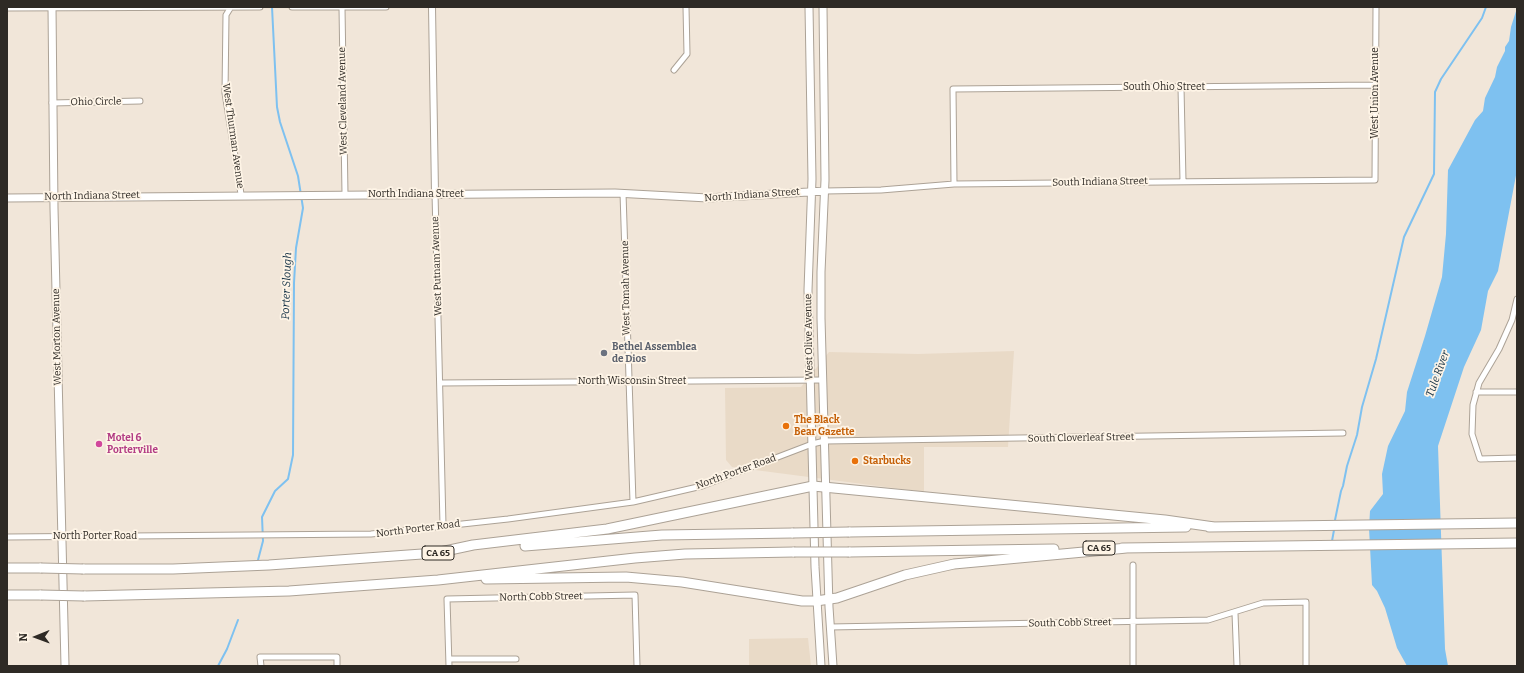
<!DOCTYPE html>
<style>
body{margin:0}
#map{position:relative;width:1524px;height:673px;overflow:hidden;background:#f1e6d9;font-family:Bitter,serif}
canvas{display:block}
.frame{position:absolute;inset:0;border:8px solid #2e2a25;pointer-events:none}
.north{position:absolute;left:16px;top:617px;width:40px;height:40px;-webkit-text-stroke:3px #fef4e6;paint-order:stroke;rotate:269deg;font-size:11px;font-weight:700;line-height:16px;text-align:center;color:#2e2a25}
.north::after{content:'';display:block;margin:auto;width:14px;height:18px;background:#2e2a25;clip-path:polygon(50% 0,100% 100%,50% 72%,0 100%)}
</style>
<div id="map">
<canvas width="1524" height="673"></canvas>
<div class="frame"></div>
<div class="north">N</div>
</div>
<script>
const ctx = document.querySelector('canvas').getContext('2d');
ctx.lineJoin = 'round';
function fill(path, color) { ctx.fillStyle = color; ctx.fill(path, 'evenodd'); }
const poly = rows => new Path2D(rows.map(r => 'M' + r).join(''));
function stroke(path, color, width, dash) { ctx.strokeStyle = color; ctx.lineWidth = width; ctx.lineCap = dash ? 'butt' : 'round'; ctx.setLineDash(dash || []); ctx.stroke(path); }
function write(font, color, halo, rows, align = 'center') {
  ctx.font = font + ' Bitter,serif'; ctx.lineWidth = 3.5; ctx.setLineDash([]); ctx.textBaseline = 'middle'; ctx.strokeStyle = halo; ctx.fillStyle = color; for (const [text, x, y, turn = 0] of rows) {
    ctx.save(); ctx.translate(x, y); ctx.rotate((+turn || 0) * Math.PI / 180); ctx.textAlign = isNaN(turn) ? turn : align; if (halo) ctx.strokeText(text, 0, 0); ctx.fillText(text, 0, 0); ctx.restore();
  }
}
fill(poly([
 [1014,351,1008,447,924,447,924,492,732,467,726,460,725,388,801,387,829,352,918,354],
 [808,638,811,666,749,666,749,639]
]), '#e9dac7');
fill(poly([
 [1517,8,1517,170,1498,271,1488,291,1481,330,1464,367,1438,446,1445,649,1448,666,1407,666,1397,648,1385,608,1377,591,1372,585,1369,528,1370,511,1383,494,1382,474,1388,446,1405,411,1407,392,1425,336,1442,277,1446,234,1448,170,1475,120,1483,111,1485,98,1495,77,1497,67,1505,51,1505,47,1509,41,1511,27]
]), '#7ec1f0');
stroke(poly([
 [1335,520,1341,491,1343,486,1347,466,1357,435,1362,407,1376,359,1404,237,1434,174,1435,92,1441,79,1482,18,1486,7],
 [1332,541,1334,530],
 [258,560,263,541,262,517,275,491,288,479,293,455,294,283,296,248,303,208,298,176,280,122,277,107,272,7],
 [218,666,227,649,238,620]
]), '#7ec1f0', 2);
const minor = poly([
 [231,7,226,15,225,93,241,194],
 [292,7,386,7],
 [7,8,260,7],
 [342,8,345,194],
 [674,70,687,54,686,7],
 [1181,87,1183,181],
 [52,103,140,101],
 [954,184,953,89,1375,85],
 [825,191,881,190,954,184,1375,180,1376,7],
 [435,193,443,525],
 [623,193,633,502],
 [1517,299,1512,320,1499,349,1479,383,1473,405,1472,434,1480,459,1517,458],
 [440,383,823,380],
 [1476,392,1517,392],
 [7,537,371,534,508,519,633,502,702,486,812,444,825,441,1343,433],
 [1133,565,1133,666],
 [1235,613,1237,666],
 [830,627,1208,620,1263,603,1306,602,1306,666],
 [449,659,516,659],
 [261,666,260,657,337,657,337,666],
 [449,666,447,599,635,595,637,666]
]);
const tertiary = poly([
 [432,7,435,193]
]);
const secondary = poly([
 [52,7,54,208,65,666],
 [809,7,812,179,808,290,815,567,821,666],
 [823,7,825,180,821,272,821,318,829,607,833,666],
 [7,198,615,193,708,198,825,191]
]);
const motorway = poly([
 [1209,527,1517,523],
 [849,532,1186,527],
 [525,546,662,535,793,533],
 [1122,548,1517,543],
 [849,552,1054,549],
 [431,554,473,545,607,529,813,486,1165,520,1214,527],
 [7,568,41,568],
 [83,569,173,569,269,565,436,553],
 [486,579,626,577,682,582,802,601,816,601,837,598,905,575,954,564,1127,548],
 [7,595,41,595],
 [84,596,289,591,438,580,635,558,685,554,794,552]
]);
stroke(minor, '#aca296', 7);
stroke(tertiary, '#aca296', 8);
stroke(secondary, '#aca296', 9);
stroke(motorway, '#aca296', 11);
stroke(minor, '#fff', 5);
stroke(tertiary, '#fff', 6);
stroke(secondary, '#fff', 7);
stroke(motorway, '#fff', 9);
const motorwayBridge = poly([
 [793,533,849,532],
 [794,552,849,552],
 [41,568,83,569],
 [41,595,84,596]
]);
stroke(motorwayBridge, '#aca296', 11, []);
stroke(motorwayBridge, '#fff', 9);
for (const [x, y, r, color] of [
 [604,353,4,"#6b7280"],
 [786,426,4,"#e8710a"],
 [99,444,4,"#d1479c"],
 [855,461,4,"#e8710a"]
]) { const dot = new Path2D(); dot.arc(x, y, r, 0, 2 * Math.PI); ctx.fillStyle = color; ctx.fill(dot); stroke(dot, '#fef4e6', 1.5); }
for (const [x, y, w] of [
 [1099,548,32],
 [438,553,32]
]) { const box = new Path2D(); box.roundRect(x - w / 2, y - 7, w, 14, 3); ctx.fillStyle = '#fef4e6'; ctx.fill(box); stroke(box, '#2e2a25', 1); }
write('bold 9px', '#2e2a25', null, [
 ["CA 65",1099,548],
 ["CA 65",438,553]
]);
write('10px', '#2e2a25', '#fef4e6', [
 ["South Ohio Street",1164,87],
 ["West Union Avenue",1375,93,-90],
 ["West Cleveland Avenue",343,101,-91],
 ["Ohio Circle",96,102,-1],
 ["West Thurman Avenue",233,136,82],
 ["South Indiana Street",1100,182,-1],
 ["North Indiana Street",416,194],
 ["North Indiana Street",752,195,-4],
 ["North Indiana Street",92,196,-1],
 ["West Putnam Avenue",437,266,-92],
 ["West Tomah Avenue",626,288,-91],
 ["West Morton Avenue",57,337,-91],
 ["West Olive Avenue",809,337,-91],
 ["North Wisconsin Street",632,381],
 ["South Cloverleaf Street",1081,438,-1],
 ["North Porter Road",736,472,-20],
 ["North Porter Road",418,529,-7],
 ["North Porter Road",95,536],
 ["North Cobb Street",541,597,-1],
 ["South Cobb Street",1070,623,-1]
]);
write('bold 10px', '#5b616d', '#fef4e6', [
 ["Bethel Assemblea",612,347],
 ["de Dios",612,359]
], 'left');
write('bold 10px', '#c56008', '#fef4e6', [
 ["The Black",794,420],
 ["Bear Gazette",794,432],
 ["Starbucks",863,461]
], 'left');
write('bold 10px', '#b23c85', '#fef4e6', [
 ["Motel 6",107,438],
 ["Porterville",107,450]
], 'left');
write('italic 11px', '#163347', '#fef4e6', [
 ["Porter Slough",287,286,-88],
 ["Tule River",1438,374,-70]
]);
</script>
